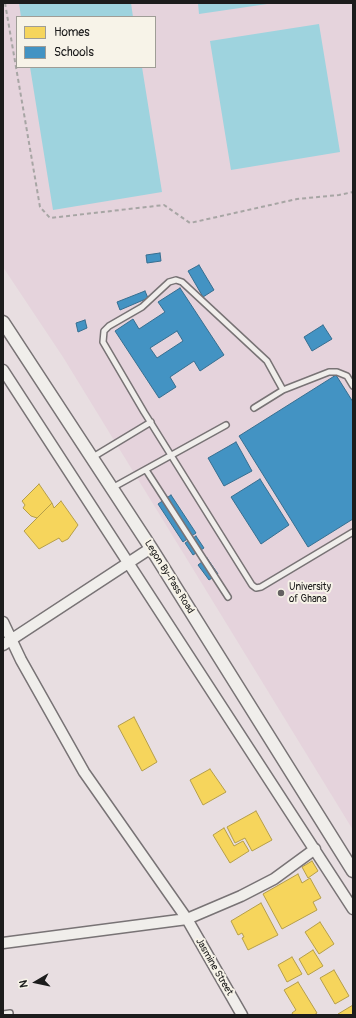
<!DOCTYPE html>
<style>
body{margin:0}
#map{position:relative;width:356px;height:1018px;overflow:hidden;background:#e8dee1;font-family:Pangolin,sans-serif}
canvas{display:block}
.frame{position:absolute;inset:0;border:4px solid #1c1c1c;pointer-events:none}
.legend{position:absolute;left:16px;top:16px;width:140px;height:52px;box-sizing:border-box;background:#f7f3e8;border:1px solid #9f9d96;margin:0;padding:5px 7px;list-style:none;font-size:12px;color:#1c1c1c}
.legend li{display:flex;align-items:center;gap:8px;height:20px}
.legend b{width:20px;border:1px solid #9f9d96}
.north{position:absolute;left:16px;top:962px;width:40px;height:40px;-webkit-text-stroke:3px #f7f3e8;paint-order:stroke;rotate:261deg;font-size:11px;font-weight:700;line-height:16px;text-align:center;color:#1c1c1c}
.north::after{content:'';display:block;margin:auto;width:14px;height:18px;background:#1c1c1c;clip-path:polygon(50% 0,100% 100%,50% 72%,0 100%)}
</style>
<div id="map">
<canvas width="356" height="1018"></canvas>
<div class="frame"></div>
<ul class="legend">
<li><b style="height:11px;background:#f6d55c"></b>Homes</li>
<li><b style="height:11px;background:#4393c3"></b>Schools</li>
</ul>
<div class="north">N</div>
</div>
<script>
const ctx = document.querySelector('canvas').getContext('2d');
ctx.lineJoin = 'round';
function fill(path, color) { ctx.fillStyle = color; ctx.fill(path, 'evenodd'); }
const poly = rows => new Path2D(rows.map(r => 'M' + r).join(''));
function stroke(path, color, width, dash) { ctx.strokeStyle = color; ctx.lineWidth = width; ctx.lineCap = dash ? 'butt' : 'round'; ctx.setLineDash(dash || []); ctx.stroke(path); }
function write(font, color, halo, rows, align = 'center') {
  ctx.font = font + ' Pangolin,sans-serif'; ctx.lineWidth = 4; ctx.setLineDash([]); ctx.textBaseline = 'middle'; ctx.strokeStyle = halo; ctx.fillStyle = color; for (const [text, x, y, turn = 0] of rows) {
    ctx.save(); ctx.translate(x, y); ctx.rotate((+turn || 0) * Math.PI / 180); ctx.textAlign = isNaN(turn) ? turn : align; if (halo) ctx.strokeText(text, 0, 0); ctx.fillText(text, 0, 0); ctx.restore();
  }
}
fill(poly([
 [3,3,353,3,353,830,63,357,3,267],
 [17,17,155,17,155,67,17,67]
]), '#e5d3dc');
fill(poly([
 [19,3,131,3,133,17,21,17],
 [198,3,274,3,199,14],
 [319,24,340,152,231,170,210,41],
 [30,67,142,67,162,192,53,210]
]), '#9ed3de');
const homes = poly([
 [39,484,52,503,37,518,31,516,23,508,25,505,22,501,39,484],
 [61,501,78,525,68,539,62,542,59,538,39,549,24,531,52,503,54,508,61,501],
 [134,717,157,762,142,771,118,726,134,717],
 [210,769,226,792,203,805,190,780,210,769],
 [256,811,272,840,252,851,245,838,235,843,227,827,256,811],
 [224,828,234,846,243,841,249,851,230,863,213,835,224,828],
 [312,861,318,871,308,878,302,867,312,861],
 [298,874,302,883,310,878,321,898,313,902,317,910,282,929,263,894,298,874],
 [261,903,278,935,248,950,242,938,244,937,242,933,238,935,231,921,261,903],
 [320,922,334,944,319,954,305,932,320,922],
 [313,950,323,966,308,975,299,959,313,950],
 [292,957,302,974,287,982,278,965,292,957],
 [334,970,349,996,335,1004,320,978,334,970],
 [298,982,317,1013,314,1015,293,1015,292,1013,296,1010,284,990,298,982],
 [353,1005,353,1015,338,1015,338,1014,353,1005]
]);
fill(homes, '#f6d55c');
stroke(homes, '#b59e49', 1);
const schools = poly([
 [160,253,161,261,147,263,146,255,160,253],
 [199,265,214,290,203,297,188,271,199,265],
 [180,288,224,355,200,371,194,361,170,377,176,387,159,398,115,331,133,319,139,329,165,312,158,302,180,288],
 [177,331,183,341,157,358,150,348,177,331],
 [145,291,148,298,120,310,117,302,145,291],
 [85,320,87,328,78,332,76,323,85,320],
 [323,325,332,339,312,351,304,337,323,325],
 [336,375,353,402,353,519,308,547,239,436,336,375],
 [236,442,252,471,224,486,208,458,236,442],
 [260,479,289,525,261,544,231,497,260,479],
 [171,495,196,533,183,542,158,504,171,495],
 [196,536,204,548,193,555,185,543,196,536],
 [207,558,218,574,209,580,198,565,207,558]
]);
fill(schools, '#4393c3');
stroke(schools, '#376f91', 1);
const service = poly([
 [283,390,267,361,182,282,176,280,169,282,142,307,109,326,104,331,103,342,144,412,252,585,256,588,261,587,353,532],
 [254,408,283,390,329,372,337,372,347,376,353,386],
 [93,457,151,422],
 [146,470,228,597],
 [112,488,226,425],
 [3,1014,10,1013]
]);
const minor = poly([
 [3,370,353,909],
 [3,622,21,660,84,772,187,919,242,1015],
 [3,645,151,548],
 [3,943,187,919,241,896,274,879,315,849]
]);
const tertiary = poly([
 [3,322,151,548,353,871]
]);
stroke(service, '#787375', 8);
stroke(minor, '#787375', 13);
stroke(tertiary, '#787375', 15);
stroke(poly([
 [5,3,40,207,50,218,164,205,190,223,297,199,339,195,353,192]
]), '#a7a5a4', 2, [4, 3]);
stroke(service, '#f0eeeb', 5);
stroke(minor, '#f0eeeb', 10);
stroke(tertiary, '#f0eeeb', 12);
for (const [x, y, r, color] of [
 [281,593,4,"#636061"]
]) { const dot = new Path2D(); dot.arc(x, y, r, 0, 2 * Math.PI); ctx.fillStyle = color; ctx.fill(dot); stroke(dot, '#f7f3e8', 1.5); }
write('10px', '#1c1c1c', '#f7f3e8', [
 ["Legon By-Pass Road",169,577,58],
 ["Jasmine Street",214,967,60]
]);
write('10px', '#1c1c1c', '#f7f3e8', [
 ["University",289,587],
 ["of Ghana",289,599]
], 'left');
</script>
